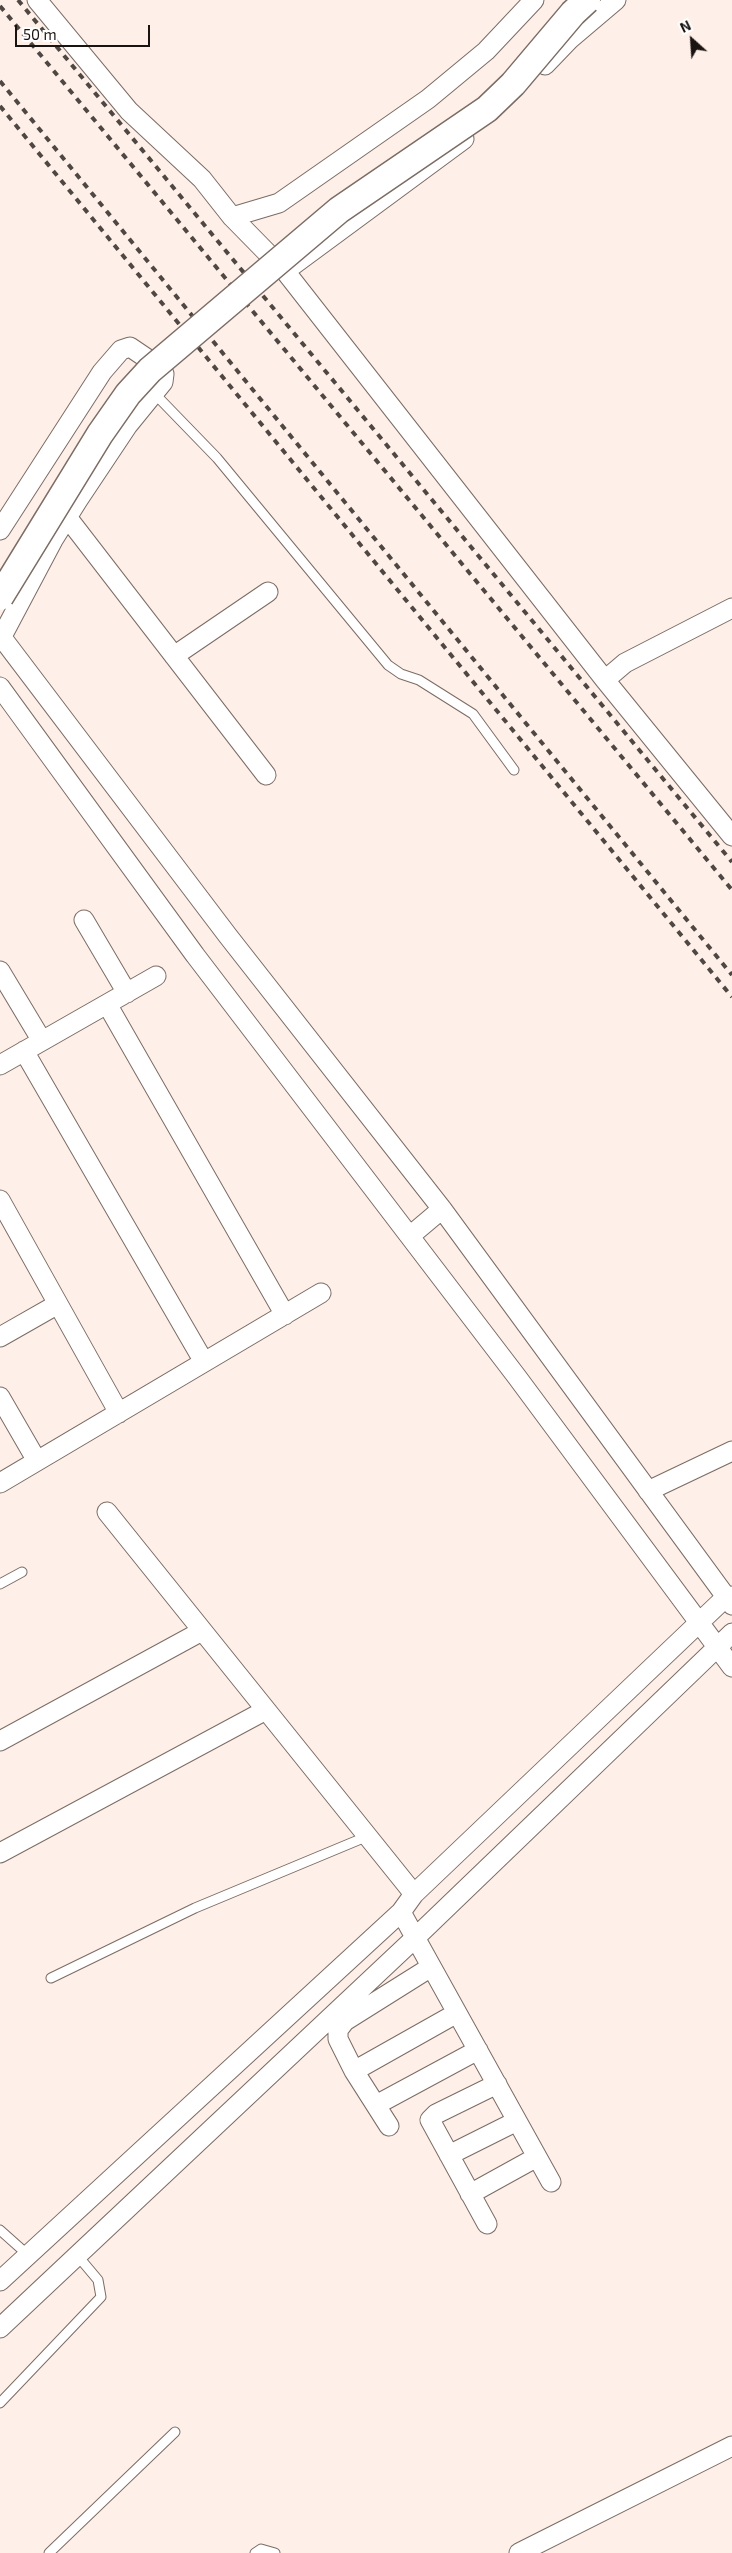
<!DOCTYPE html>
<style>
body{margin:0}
#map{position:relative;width:732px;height:2553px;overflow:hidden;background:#fef0e8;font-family:"Exo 2",sans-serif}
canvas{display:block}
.north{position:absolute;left:667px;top:15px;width:50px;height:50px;-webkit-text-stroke:4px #fff;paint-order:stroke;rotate:334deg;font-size:14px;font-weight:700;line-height:20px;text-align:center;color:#1a1411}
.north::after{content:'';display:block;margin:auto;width:18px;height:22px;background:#1a1411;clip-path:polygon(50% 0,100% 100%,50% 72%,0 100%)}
.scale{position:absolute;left:15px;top:25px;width:135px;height:22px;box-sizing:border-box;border:2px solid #1a1411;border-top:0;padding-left:6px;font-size:15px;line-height:18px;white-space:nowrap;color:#1a1411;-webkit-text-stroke:4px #fff;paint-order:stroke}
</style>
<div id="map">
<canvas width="732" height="2553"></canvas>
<div class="north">N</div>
<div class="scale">50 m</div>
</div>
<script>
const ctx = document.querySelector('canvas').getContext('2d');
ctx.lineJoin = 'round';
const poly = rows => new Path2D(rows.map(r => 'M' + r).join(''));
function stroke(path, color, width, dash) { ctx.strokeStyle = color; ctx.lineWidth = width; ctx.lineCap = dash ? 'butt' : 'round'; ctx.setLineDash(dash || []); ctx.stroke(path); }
const lane = poly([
 [154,393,217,458,388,665,401,674,419,680,473,714,514,770],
 [0,1584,22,1572],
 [51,1978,195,1908,368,1836],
 [0,2230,28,2255],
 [0,2403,101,2297,98,2280,77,2255],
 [49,2553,175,2432],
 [255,2553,261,2549,275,2553]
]);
const street = poly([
 [37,0,129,111,202,179,232,217,285,271,605,680,732,836],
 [545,65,570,39,616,0],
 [232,217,279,203,428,99,486,51,534,0],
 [285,271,464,139],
 [67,517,266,775],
 [0,530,102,372,121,350,130,347,161,368,164,374,163,382,128,425,78,500,53,540,0,640],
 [0,635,228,936,442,1209,732,1605],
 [174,656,268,592],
 [605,680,625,663,732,608],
 [0,687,195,955,517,1377,732,1667],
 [84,920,127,993],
 [0,971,42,1041],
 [107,1004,285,1315],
 [24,1051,204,1362],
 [0,1065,156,976],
 [0,1200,119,1413],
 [410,1236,442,1209],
 [0,1337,58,1304],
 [0,1397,37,1461],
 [0,1483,321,1293],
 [648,1491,732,1451],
 [107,1512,414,1894],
 [0,1741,202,1631],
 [0,1853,266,1710],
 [401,1912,551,2182],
 [354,2071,457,2013],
 [376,2105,478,2050],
 [389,2126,354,2071,338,2039,338,2030,345,2021,431,1967],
 [449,2155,517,2121],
 [470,2194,537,2157],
 [487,2224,430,2120,436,2114,497,2084],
 [0,2281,401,1912,414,1894,726,1597,732,1596],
 [0,2328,415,1938,732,1633],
 [519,2553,732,2446]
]);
stroke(lane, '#7b6c64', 11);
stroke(street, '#7b6c64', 21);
stroke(lane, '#fff', 9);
stroke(street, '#fff', 19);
stroke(poly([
 [18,0,732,862],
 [0,6,732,890],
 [0,81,732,975],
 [0,106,732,997]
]), '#4f4743', 4, [6, 6]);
const secondaryBridge = poly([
 [0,597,100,434,128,394,150,370,339,210,487,109,513,84,573,13,587,0]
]);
stroke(secondaryBridge, '#7b6c64', 29, []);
stroke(secondaryBridge, '#fff', 26);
</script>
